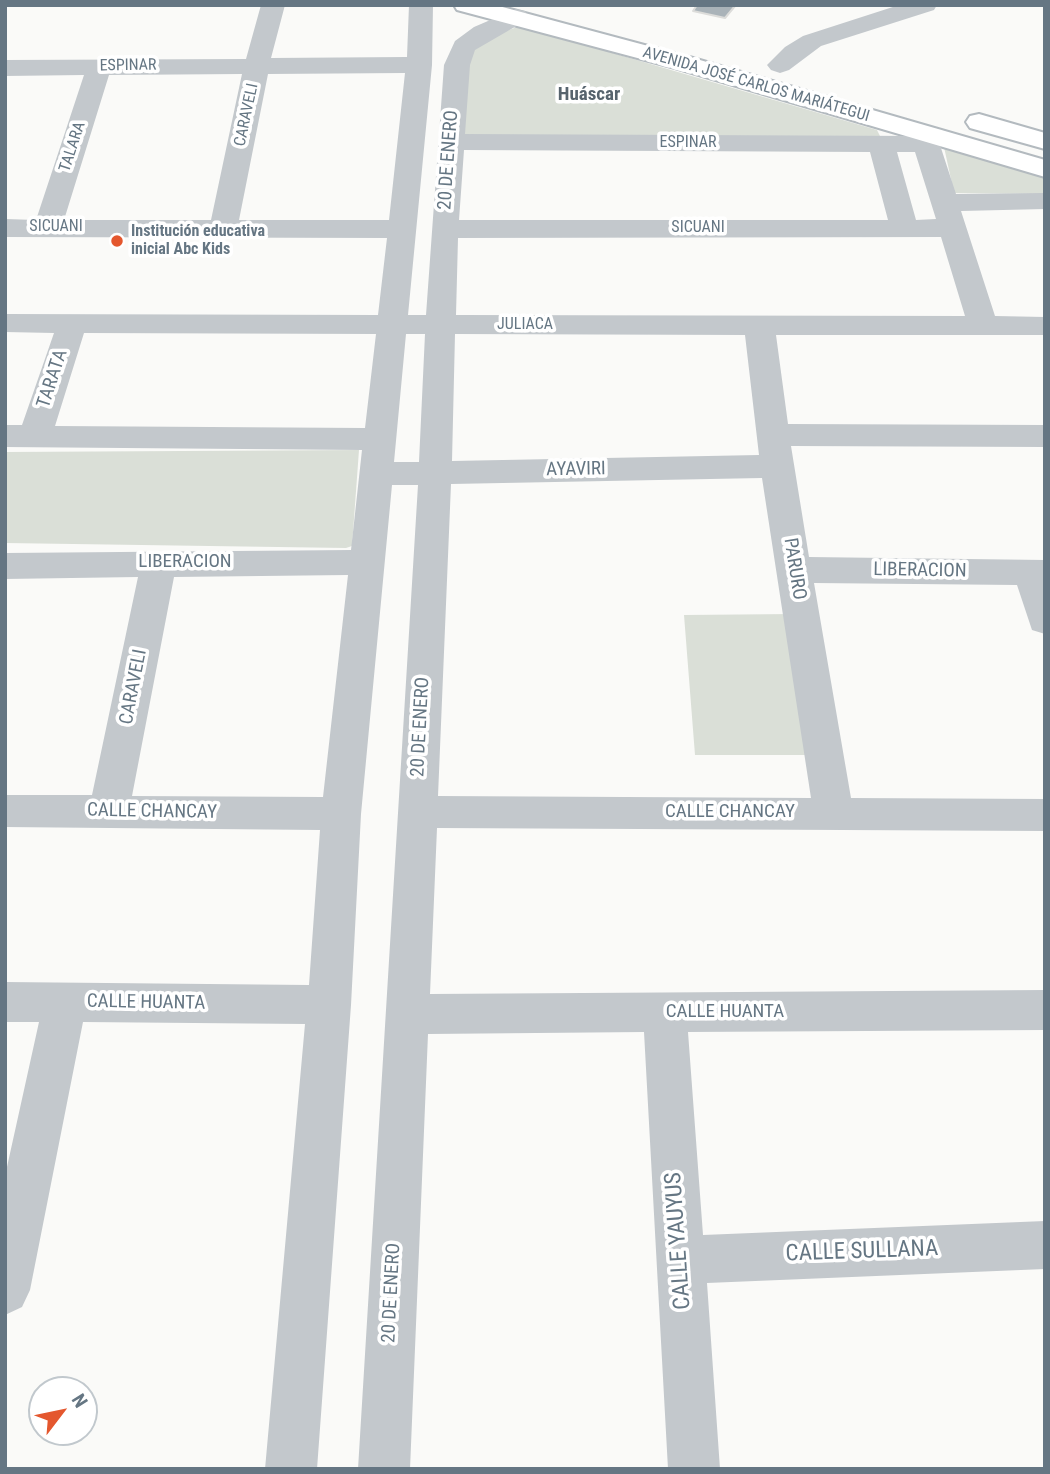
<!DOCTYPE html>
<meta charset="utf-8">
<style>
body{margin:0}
#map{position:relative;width:1050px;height:1474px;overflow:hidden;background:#fafaf8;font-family:"Roboto Condensed",sans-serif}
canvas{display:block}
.frame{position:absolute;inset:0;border:7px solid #657683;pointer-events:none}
.north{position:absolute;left:28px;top:1376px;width:70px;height:70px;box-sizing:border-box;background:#fff;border:2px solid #c1c8cd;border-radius:50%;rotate:58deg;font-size:19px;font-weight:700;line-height:28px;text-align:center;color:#657683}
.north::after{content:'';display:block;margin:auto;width:24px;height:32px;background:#e4572e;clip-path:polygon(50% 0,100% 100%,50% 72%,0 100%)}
</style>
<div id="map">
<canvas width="1050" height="1474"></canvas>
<div class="frame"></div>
<div class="north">N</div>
</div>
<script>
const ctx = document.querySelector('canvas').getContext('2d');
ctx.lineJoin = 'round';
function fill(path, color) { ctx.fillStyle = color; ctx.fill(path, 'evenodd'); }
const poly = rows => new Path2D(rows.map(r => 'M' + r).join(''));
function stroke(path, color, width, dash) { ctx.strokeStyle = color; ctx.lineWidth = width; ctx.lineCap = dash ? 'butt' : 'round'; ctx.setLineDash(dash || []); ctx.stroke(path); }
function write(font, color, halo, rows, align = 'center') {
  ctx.font = font + ' "Roboto Condensed",sans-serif'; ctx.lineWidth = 7; ctx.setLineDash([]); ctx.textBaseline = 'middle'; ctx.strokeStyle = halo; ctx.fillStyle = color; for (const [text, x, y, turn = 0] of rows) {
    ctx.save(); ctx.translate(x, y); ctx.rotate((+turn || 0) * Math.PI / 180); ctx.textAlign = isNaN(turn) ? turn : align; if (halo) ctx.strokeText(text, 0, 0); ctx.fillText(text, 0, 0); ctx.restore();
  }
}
fill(poly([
 [520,26,877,130,881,138,461,137,470,58,476,47,489,37],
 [944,147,1045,178,1045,194,954,193],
 [359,450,352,546,346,548,5,543,5,452],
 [793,614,807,755,695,755,684,615]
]), '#dadfd7');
const building = poly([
 [697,5,733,5,735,6,725,18,693,11,697,5]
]);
fill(building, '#aab3b9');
stroke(building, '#dcdcda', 2);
const secondary = poly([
 [454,5,495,5,693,58,1045,160,1045,177,675,68,457,10,454,5],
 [979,114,1045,133,1045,149,970,128,966,122,970,116,979,114]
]);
stroke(secondary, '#b3babf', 4);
fill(poly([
 [261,5,285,5,271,58,407,57,409,5,433,5,432,65,408,315,426,315,444,65,455,41,474,27,516,9,525,11,528,16,525,21,475,50,470,65,465,134,919,136,924,130,933,128,942,130,946,136,940,145,956,194,1045,193,1045,209,961,211,995,316,1045,317,1045,335,776,335,788,424,1045,425,1045,447,791,446,809,557,1045,560,1045,634,1032,630,1017,585,814,583,851,798,1045,799,1045,831,437,828,430,994,1045,990,1045,1030,688,1032,703,1235,1045,1221,1045,1269,707,1283,720,1469,668,1469,644,1032,428,1034,410,1469,358,1469,418,485,392,485,361,814,351,1005,317,1469,265,1469,305,1024,83,1022,30,1290,22,1307,5,1315,5,1176,39,1022,5,1022,5,982,309,985,320,830,5,827,5,795,92,795,138,577,5,579,5,553,351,550,362,450,5,447,5,425,22,425,54,333,5,332,5,314,378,315,387,238,5,237,5,219,36,220,84,75,5,76,5,60,246,59,261,5],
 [405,73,389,220,239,220,268,74,405,73],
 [242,74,211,220,64,220,109,75,242,74],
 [464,150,870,152,888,220,459,220,464,150],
 [897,152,915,152,936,219,916,220,897,152],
 [941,237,965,316,456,315,458,238,941,237],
 [84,333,376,334,365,428,55,426,84,333],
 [406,334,425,334,419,462,394,462,406,334],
 [455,334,745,335,759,455,452,461,455,334],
 [762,478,811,798,438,796,451,484,762,478],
 [348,575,323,797,132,796,174,577,348,575],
 [899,5,937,5,934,10,821,46,789,70,780,73,771,70,767,65,785,47,803,36,899,5]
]), '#c3c8cc');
fill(secondary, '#fff');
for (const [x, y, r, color] of [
 [117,241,7,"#e4572e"]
]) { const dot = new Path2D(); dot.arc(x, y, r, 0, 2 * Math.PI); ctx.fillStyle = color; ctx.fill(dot); stroke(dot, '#fff', 2.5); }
write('16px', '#657683', '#fff', [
 ["ESPINAR",128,66,-1],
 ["AVENIDA JOSÉ CARLOS MARIÁTEGUI",756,85,16],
 ["CARAVELI",247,115,-78],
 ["ESPINAR",688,143],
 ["TALARA",73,147,-72],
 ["SICUANI",56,227],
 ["SICUANI",698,228],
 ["JULIACA",525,325]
]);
write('bold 16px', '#657683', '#fff', [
 ["Institución educativa",131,232],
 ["inicial Abc Kids",131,250]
], 'left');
write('bold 19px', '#57646e', '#fff', [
 ["Huáscar",589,95]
]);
write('19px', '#657683', '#fff', [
 ["20 DE ENERO",449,160,-86],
 ["TARATA",53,379,-72],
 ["AYAVIRI",576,470,-1],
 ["LIBERACION",185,562],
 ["PARURO",794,569,81],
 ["LIBERACION",920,571,1],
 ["CARAVELI",134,687,-79],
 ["20 DE ENERO",421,727,-87],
 ["CALLE CHANCAY",152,812,1],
 ["CALLE CHANCAY",730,812],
 ["CALLE HUANTA",146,1003,1],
 ["CALLE HUANTA",725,1012],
 ["20 DE ENERO",392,1293,-87]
]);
write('23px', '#657683', '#fff', [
 ["CALLE YAUYUS",679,1241,-94],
 ["CALLE SULLANA",862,1252,-2]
]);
</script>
